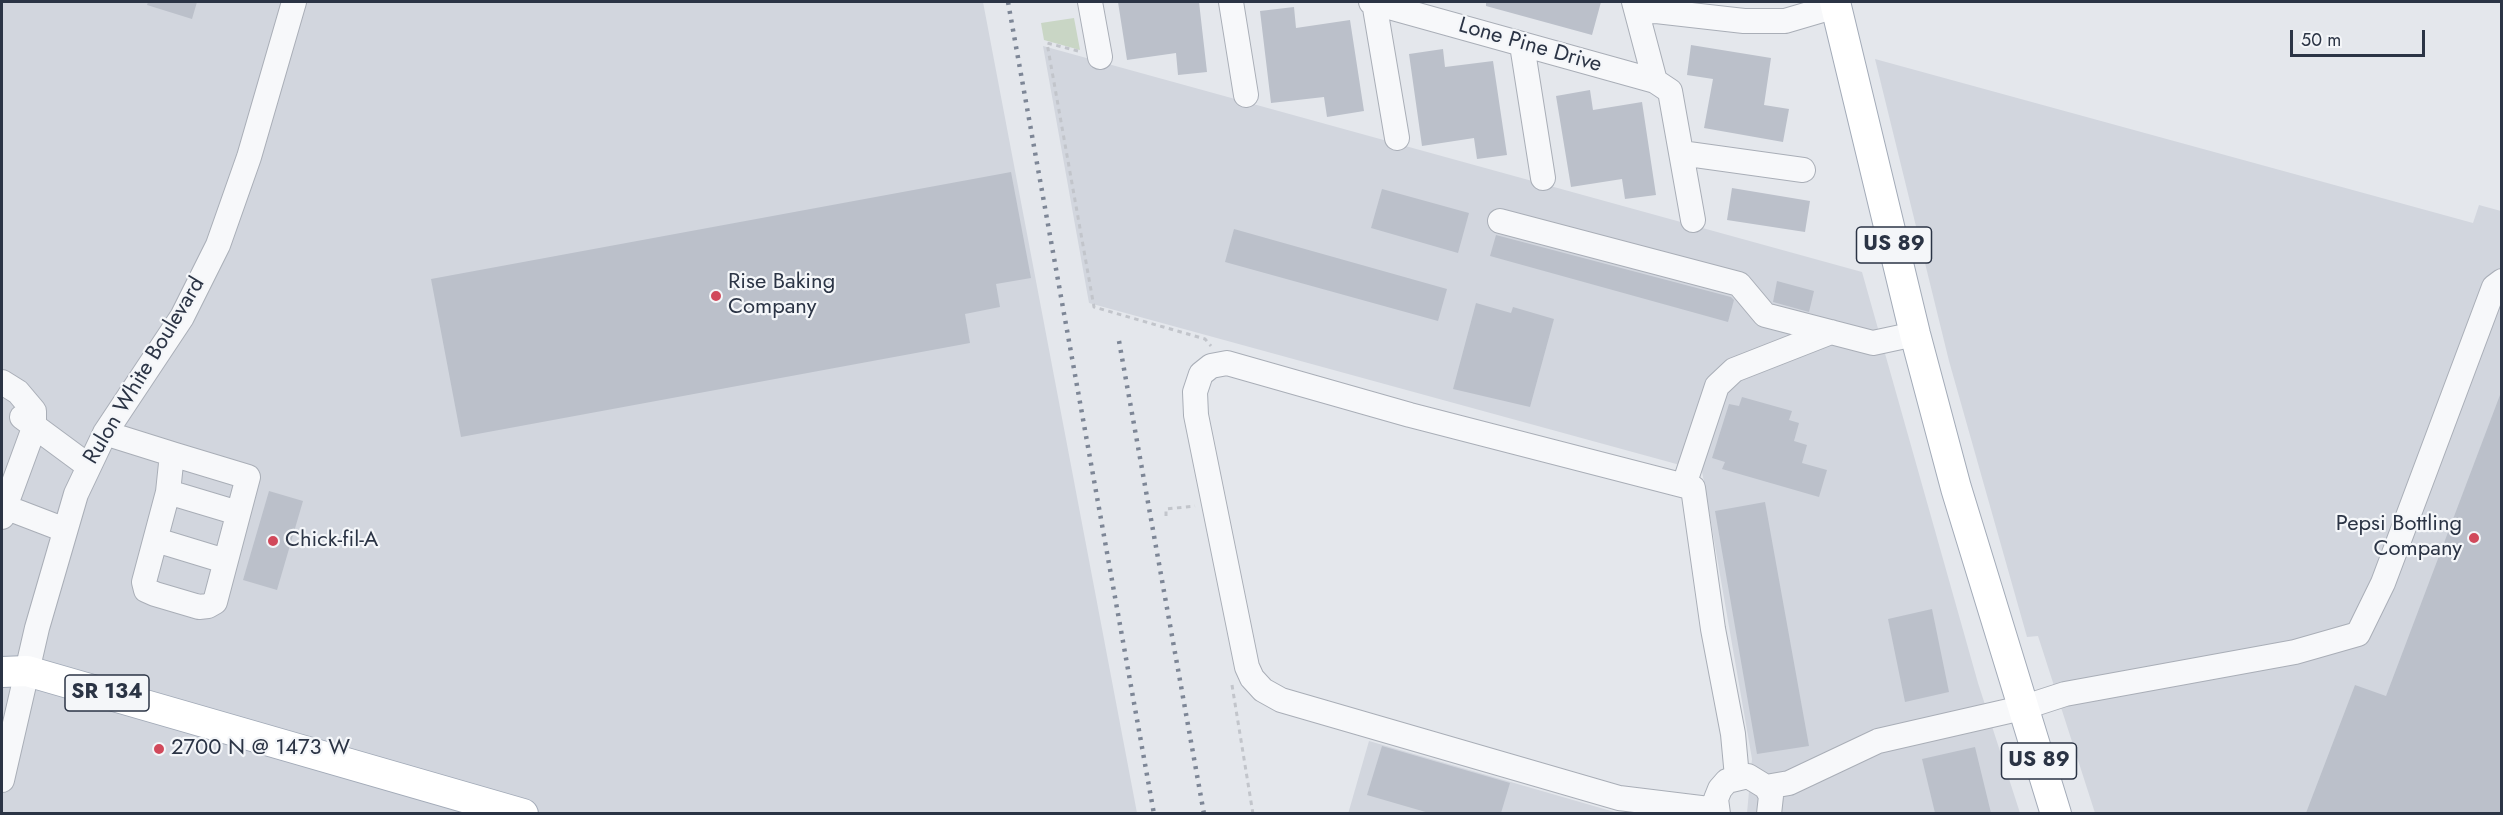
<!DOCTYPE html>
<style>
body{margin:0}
#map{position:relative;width:2503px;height:815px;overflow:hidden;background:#e4e7ec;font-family:Jost,sans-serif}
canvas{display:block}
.frame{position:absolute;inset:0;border:3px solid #2b3445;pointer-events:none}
.scale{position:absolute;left:2290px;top:30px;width:135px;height:27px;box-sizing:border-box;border:3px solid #2b3445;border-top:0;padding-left:8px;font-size:18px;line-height:21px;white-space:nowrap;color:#2b3445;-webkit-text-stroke:4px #f4f6f9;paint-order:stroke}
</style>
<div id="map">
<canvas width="2503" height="815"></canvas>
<div class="frame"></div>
<div class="scale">50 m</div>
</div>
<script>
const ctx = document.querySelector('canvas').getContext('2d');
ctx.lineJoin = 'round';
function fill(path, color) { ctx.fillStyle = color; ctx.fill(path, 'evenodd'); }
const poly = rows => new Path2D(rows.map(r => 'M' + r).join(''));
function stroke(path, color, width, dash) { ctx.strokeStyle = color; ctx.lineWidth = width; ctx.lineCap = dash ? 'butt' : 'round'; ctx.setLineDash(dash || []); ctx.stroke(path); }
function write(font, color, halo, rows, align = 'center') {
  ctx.font = font + ' Jost,sans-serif'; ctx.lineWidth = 4.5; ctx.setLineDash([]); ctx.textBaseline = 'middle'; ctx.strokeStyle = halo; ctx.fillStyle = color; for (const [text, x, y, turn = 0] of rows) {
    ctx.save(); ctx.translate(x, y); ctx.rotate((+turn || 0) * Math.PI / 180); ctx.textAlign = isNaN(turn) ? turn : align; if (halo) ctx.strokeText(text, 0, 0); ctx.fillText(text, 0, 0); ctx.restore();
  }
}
fill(poly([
 [2,2,983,2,1137,813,2,814],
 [1043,46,1862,272,1978,683,2020,813,1747,813,1752,759,1702,471,1089,303],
 [1875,59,2473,223,2479,205,2501,211,2501,813,2095,813,2038,636,2027,637,1949,361],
 [1369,741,1618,813,1348,814]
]), '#d2d6de');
fill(poly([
 [1074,18,1080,50,1044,40,1041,23]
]), '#c9d6c5');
fill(poly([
 [148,2,197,2,192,19,147,5],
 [1118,2,1199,2,1207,72,1178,75,1176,53,1127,60],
 [1486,2,1601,2,1592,35,1486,6],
 [1294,7,1296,28,1350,20,1364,111,1327,117,1324,97,1271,103,1260,11],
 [1691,45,1771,58,1764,105,1789,109,1783,142,1704,128,1713,79,1687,75],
 [1443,49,1445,67,1493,61,1507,155,1477,159,1474,138,1422,146,1409,54],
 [1590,90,1593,110,1642,102,1656,195,1625,199,1622,179,1571,187,1556,96],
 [1011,172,1031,278,996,284,1000,307,965,314,970,343,461,437,431,279],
 [1732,188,1810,201,1805,232,1727,220],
 [1382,189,1469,213,1458,253,1371,228],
 [1234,229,1447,289,1438,321,1225,262],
 [1496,235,1731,297,1734,300,1728,322,1490,256],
 [1777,281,1814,291,1809,312,1773,302],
 [1476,303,1511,313,1513,307,1554,319,1530,407,1453,389],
 [2500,395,2502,813,2306,813,2355,685,2386,696],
 [1742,397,1792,411,1789,420,1799,423,1794,441,1807,445,1802,463,1827,470,1819,497,1722,469,1725,462,1712,458,1729,404,1739,406],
 [269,491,303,501,277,590,243,580],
 [1765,502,1809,746,1757,754,1715,511],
 [1932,609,1949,692,1905,702,1888,619],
 [1382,746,1510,783,1501,813,1429,813,1367,795],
 [1975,747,1991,813,1935,813,1922,759]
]), '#bbc0ca');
const minor = poly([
 [1090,2,1100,57],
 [1231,2,1246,95],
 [1371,2,1655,81],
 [1374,2,1397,138],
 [1634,2,1655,81,1670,91,1693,220],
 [1637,12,1656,11,1744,21,1785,21,1836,6],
 [1522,45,1543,178],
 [1681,153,1803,170],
 [1500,221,1739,284,1765,315,1873,343,1915,334],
 [2,382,18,392,34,411,34,428,5,507],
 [22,417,87,465],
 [105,433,172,454],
 [172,454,248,477,215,602,208,606,199,607,155,594,146,590,144,582,168,492,172,454],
 [1684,485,1717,386,1734,370,1831,332],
 [168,492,238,513],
 [2,517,5,507,65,530],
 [156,540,225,561],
 [2,780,37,628,76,494,105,433,182,317,218,245,249,157,294,2],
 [1766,787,1789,783,1878,741,2022,708,2065,694,2295,652,2358,634,2383,583,2494,287,2502,281],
 [1717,810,1619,798,1281,700,1263,690,1252,678,1247,667,1196,415,1195,392,1201,374,1211,366,1227,363,1410,415,1693,488,1713,629,1733,734,1737,777],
 [1718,814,1716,799,1720,789,1727,781,1748,776,1766,787,1771,796,1769,814]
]);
const major = poly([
 [1835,2,1915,334,1956,488,2056,814],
 [2,672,27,671,523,814]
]);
stroke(minor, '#a9aeb7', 26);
stroke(major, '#a3abb8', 32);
stroke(poly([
 [1078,51,1047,43,1094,307,1205,339,1211,346],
 [1166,516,1166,509,1195,506],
 [1232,685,1253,814]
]), '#c2c5cb', 3, [4.5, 4.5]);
stroke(minor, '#f7f8fa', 24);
stroke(major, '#fff', 30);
stroke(poly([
 [1008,2,1154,814],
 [1119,341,1204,814]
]), '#7d8696', 4.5, [3, 6]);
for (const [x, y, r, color] of [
 [716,296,6,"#d1495b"],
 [2474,538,6,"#d1495b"],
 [273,541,6,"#d1495b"],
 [159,749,6,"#d1495b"]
]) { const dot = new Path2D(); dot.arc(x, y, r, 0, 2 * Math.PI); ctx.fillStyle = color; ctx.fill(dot); stroke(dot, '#f4f6f9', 2); }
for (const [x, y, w] of [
 [1894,245,75],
 [107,693,84],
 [2039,761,75]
]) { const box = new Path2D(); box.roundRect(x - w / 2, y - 18, w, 36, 4.5); ctx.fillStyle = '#f4f6f9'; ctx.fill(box); stroke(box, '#2b3445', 1.5); }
write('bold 21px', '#2b3445', null, [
 ["US 89",1894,245],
 ["SR 134",107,693],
 ["US 89",2039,761]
]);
write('22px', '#2b3445', '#f4f6f9', [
 ["Lone Pine Drive",1530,46,16],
 ["Rulon White Boulevard",145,371,-59]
]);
write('22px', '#2b3445', '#f4f6f9', [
 ["Rise Baking",728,283],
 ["Company",728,308],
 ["Pepsi Bottling",2462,525,"right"],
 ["Company",2462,550,"right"],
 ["Chick-fil-A",285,541],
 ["2700 N @ 1473 W",171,749]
], 'left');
</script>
